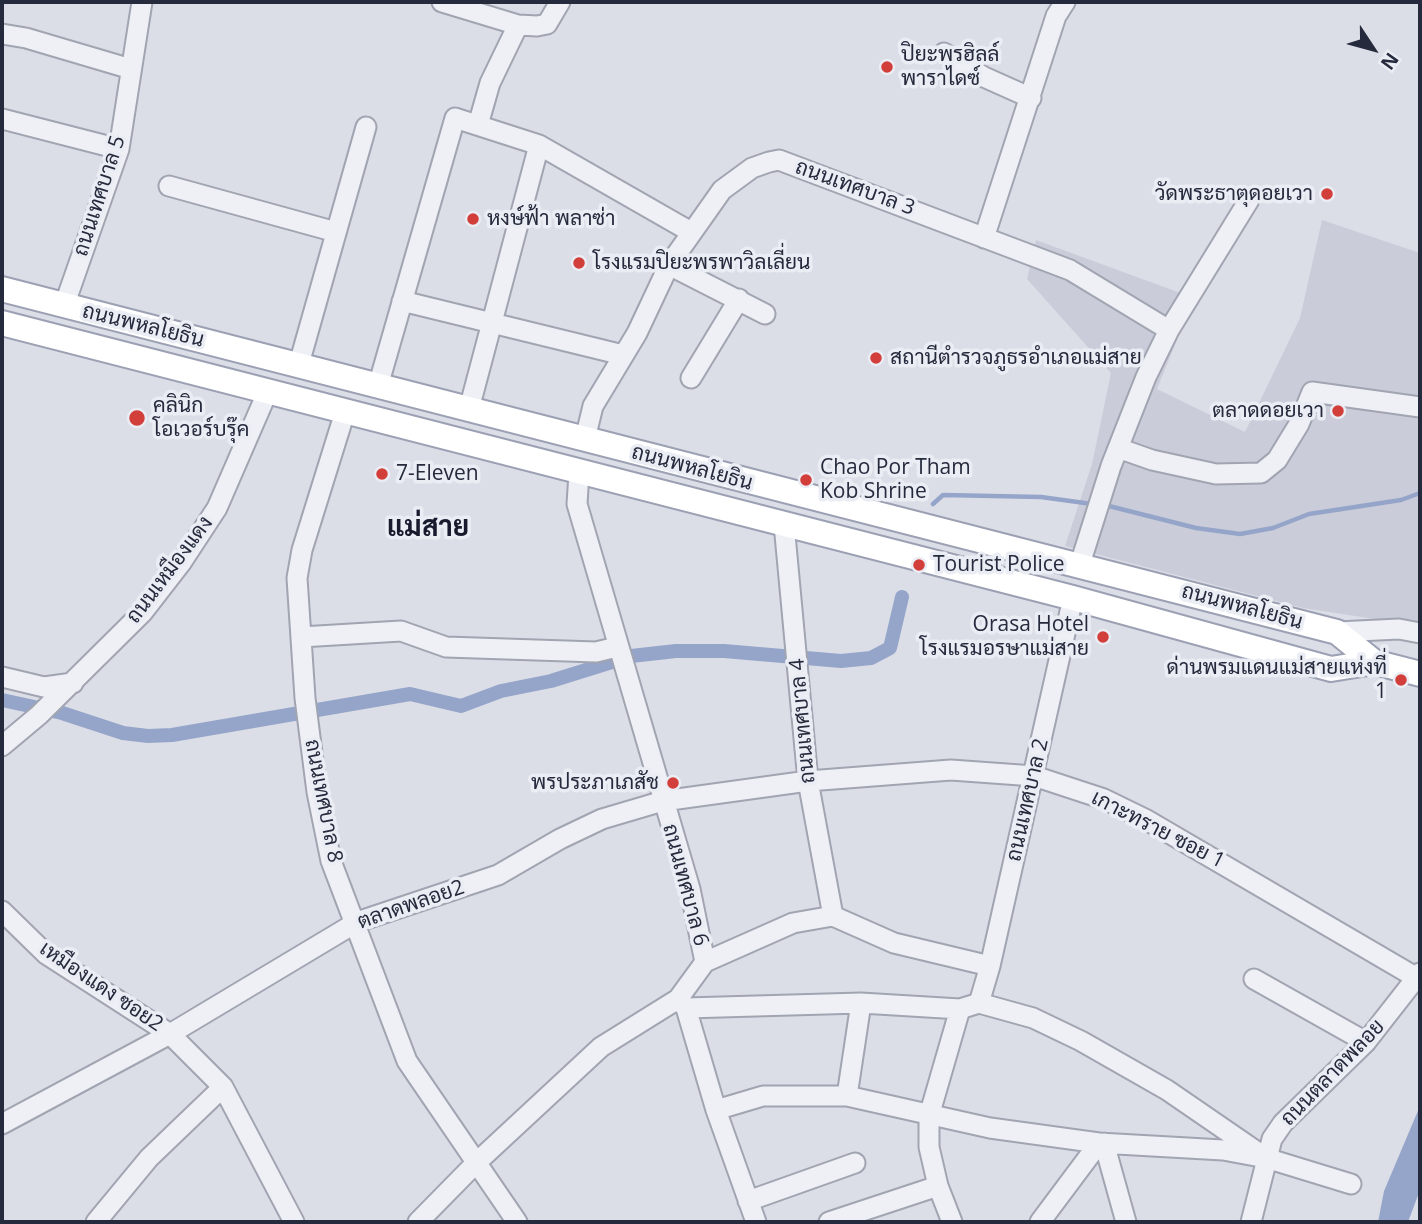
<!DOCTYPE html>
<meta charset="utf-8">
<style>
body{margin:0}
#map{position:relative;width:1422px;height:1224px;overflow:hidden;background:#dcdee7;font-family:"Open Sans",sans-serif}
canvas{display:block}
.frame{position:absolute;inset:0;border:4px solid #252a3d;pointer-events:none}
.north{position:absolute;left:1338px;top:14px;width:70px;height:70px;-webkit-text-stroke:5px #ebedf4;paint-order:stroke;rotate:126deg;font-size:19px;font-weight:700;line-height:28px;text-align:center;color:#252a3d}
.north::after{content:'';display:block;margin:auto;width:24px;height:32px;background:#252a3d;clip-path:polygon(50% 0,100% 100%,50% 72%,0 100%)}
</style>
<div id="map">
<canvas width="1422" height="1224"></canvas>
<div class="frame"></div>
<div class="north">N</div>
</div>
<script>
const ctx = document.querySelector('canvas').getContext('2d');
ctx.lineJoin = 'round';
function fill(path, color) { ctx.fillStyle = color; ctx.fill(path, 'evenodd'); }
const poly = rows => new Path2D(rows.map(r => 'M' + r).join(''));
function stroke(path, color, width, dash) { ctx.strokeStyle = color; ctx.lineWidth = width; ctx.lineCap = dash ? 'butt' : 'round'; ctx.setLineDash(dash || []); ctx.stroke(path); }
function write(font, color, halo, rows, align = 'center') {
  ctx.font = font + ' "Open Sans",Sarabun,sans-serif'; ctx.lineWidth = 7; ctx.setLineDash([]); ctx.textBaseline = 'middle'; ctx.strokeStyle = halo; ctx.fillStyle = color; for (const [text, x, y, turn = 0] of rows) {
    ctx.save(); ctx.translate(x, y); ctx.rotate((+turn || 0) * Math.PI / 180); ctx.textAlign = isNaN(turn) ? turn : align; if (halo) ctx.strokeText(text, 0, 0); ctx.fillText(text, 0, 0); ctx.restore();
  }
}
fill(poly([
 [1322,220,1420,253,1420,626,1303,608,1065,546,1092,464,1111,373,1027,279,1036,240,1194,298,1157,389,1245,432,1300,318]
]), '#cacdd9');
fill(poly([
 [1420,1106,1420,1190,1408,1222,1378,1222,1384,1191]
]), '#95a5c9');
stroke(poly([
 [933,504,943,495,1041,497,1092,504],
 [1105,505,1196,528,1240,534,1273,528,1309,514,1401,500,1420,493]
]), '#95a5c9', 4.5);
stroke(poly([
 [2,700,62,713,123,733,148,736,172,735,410,694,461,706,501,691,551,681,631,656,676,651,724,651,841,661,871,658,890,648,902,597]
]), '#95a5c9', 14);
const minor = poly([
 [442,2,518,25,537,26,547,24,560,2],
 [2,34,26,38,131,69],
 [944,53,984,77,1031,98],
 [2,119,119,149],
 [478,125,490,83,518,25],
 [169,186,336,232],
 [984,238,1056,16,1065,2],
 [669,265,765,314],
 [402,301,623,355],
 [64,306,119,149,142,2],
 [299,364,366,127],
 [691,378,739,299],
 [378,386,455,118,539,145,691,232],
 [469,409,539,145],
 [345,412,302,550,297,578,305,698,317,792,331,861,407,1061,517,1222],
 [585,439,593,406,637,333,669,265,722,190,752,168,769,162,779,160,1070,270,1169,330],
 [1118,448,1152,460,1216,474,1261,473,1277,460,1299,424,1312,392,1420,407],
 [784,524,808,781,833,916],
 [1080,564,1111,466,1146,377,1169,330,1249,200],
 [1337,632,1399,629,1420,633],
 [301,637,401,631,446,647,596,652,617,647],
 [2,677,44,687,73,683],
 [2,746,39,715,143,612,181,563,217,508,267,393],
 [2,911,46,954,170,1034,223,1087,294,1222],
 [705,962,793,923,833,916,894,943,990,966],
 [1254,979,1366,1042],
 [679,1000,686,1008,716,1110,756,1222],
 [979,1003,990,966,1073,598],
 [686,1008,861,1003,960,1009,979,1003,1033,1018,1081,1041,1167,1090,1266,1158],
 [847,1096,861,1003],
 [716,1110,763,1096,847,1096,990,1128,1099,1143],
 [2,1124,170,1034,357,922,498,875,560,839,602,819,663,801,808,781,951,770,1034,776,1104,799,1145,819,1417,978],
 [1104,1143,1126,1222],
 [938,1186,952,1222],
 [748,1201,855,1163],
 [96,1222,149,1158,223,1087],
 [418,1222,476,1163,601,1047,678,999,705,962,690,889,577,504,579,473],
 [829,1222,938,1186,929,1147,929,1116,960,1009],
 [1040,1222,1099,1143,1223,1150,1266,1158,1351,1184],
 [1251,1222,1272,1139,1283,1123,1366,1042,1420,973]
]);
const major = poly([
 [2,289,1337,632,1374,662],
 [2,323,1073,598,1331,669,1374,662,1420,674]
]);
stroke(minor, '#a1a4b1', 23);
stroke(major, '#9ba0b3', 28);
stroke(minor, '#eef0f5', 19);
stroke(major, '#fff', 24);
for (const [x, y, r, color] of [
 [887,67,7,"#d23e3a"],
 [1327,194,7,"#d23e3a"],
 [473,219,7,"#d23e3a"],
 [579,263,7,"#d23e3a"],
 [876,358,7,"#d23e3a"],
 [1338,411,7,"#d23e3a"],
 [137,418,9,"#d23e3a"],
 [382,474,7,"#d23e3a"],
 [806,480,7,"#d23e3a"],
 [919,565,7,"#d23e3a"],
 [1103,637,7,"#d23e3a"],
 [1401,680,7,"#d23e3a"],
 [673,783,7,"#d23e3a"]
]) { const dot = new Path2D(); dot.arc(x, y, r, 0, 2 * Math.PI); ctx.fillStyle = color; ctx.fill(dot); stroke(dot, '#ebedf4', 2.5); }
write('21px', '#252a3d', '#ebedf4', [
 ["ปิยะพรฮิลล์",901,55],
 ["พาราไดซ์",901,79],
 ["วัดพระธาตุดอยเวา",1313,194,"right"],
 ["หงษ์ฟ้า พลาซ่า",487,219],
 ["โรงแรมปิยะพรพาวิลเลี่ยน",593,263],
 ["สถานีตำรวจภูธรอำเภอแม่สาย",890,358],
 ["คลินิก",153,406],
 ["โอเวอร์บรุ๊ค",153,430],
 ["ตลาดดอยเวา",1324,411,"right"],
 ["Chao Por Tham",820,468],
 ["Kob Shrine",820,492],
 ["7-Eleven",396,474],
 ["Tourist Police",933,565],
 ["Orasa Hotel",1089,625,"right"],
 ["โรงแรมอรษาแม่สาย",1089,649,"right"],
 ["ด่านพรมแดนแม่สายแห่งที่",1387,668,"right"],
 ["1",1387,692,"right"],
 ["พรประภาเภสัช",659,783,"right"]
], 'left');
write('21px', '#252a3d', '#ebedf4', [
 ["ถนนเทศบาล 3",855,188,20],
 ["ถนนเทศบาล 5",100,196,-72],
 ["ถนนพหลโยธิน",143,326,14],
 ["ถนนพหลโยธิน",692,468,15],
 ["ถนนเหมืองแดง",170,570,-53],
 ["ถนนพหลโยธิน",1242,607,15],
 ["ถนนเทศบาล 4",803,721,-95],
 ["ถนนเทศบาล 2",1028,800,-77],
 ["ถนนเทศบาล 8",323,801,79],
 ["เกาะทราย ซอย 1",1158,830,27],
 ["ถนนเทศบาล 6",685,885,75],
 ["ตลาดพลอย2",411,905,-19],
 ["เหมืองแดง ซอย2",101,987,34],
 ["ถนนตลาดพลอย",1333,1073,-46]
]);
write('bold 28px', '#181b2e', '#ebedf4', [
 ["แม่สาย",428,528]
]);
</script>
